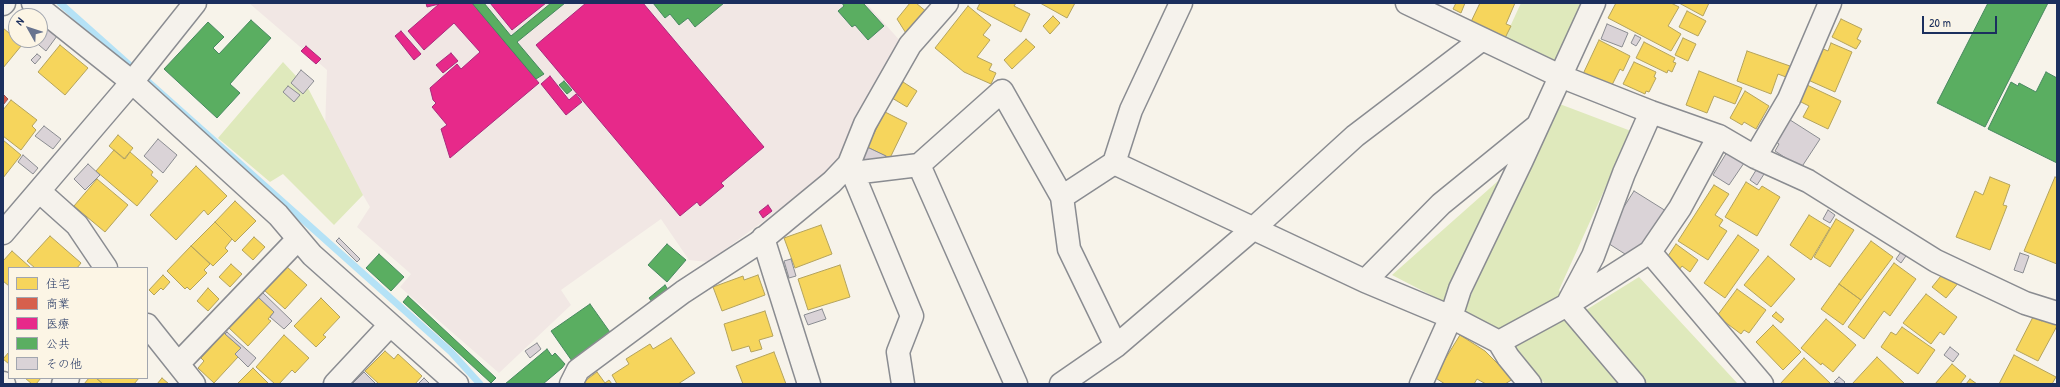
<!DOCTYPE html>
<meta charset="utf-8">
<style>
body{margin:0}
#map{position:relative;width:2060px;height:387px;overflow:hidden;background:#f7f3ea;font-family:"Patrick Hand","Klee One",sans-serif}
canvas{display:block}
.frame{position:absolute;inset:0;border:4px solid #1b2f5e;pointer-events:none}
.legend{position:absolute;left:8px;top:267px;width:140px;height:112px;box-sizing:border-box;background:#fcf5e5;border:1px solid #a2a6af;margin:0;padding:5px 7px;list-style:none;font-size:12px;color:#1b2f5e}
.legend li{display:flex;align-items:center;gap:8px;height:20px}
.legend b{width:20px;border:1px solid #a2a6af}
.north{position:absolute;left:8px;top:8px;width:40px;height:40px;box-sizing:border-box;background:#fcf5e5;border:1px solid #a2a6af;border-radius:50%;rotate:309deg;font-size:11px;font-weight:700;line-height:16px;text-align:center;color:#1b2f5e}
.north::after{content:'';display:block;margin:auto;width:14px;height:18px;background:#68748f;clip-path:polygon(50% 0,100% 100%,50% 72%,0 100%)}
.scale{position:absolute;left:1922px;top:16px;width:75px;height:18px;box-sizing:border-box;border:2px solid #1b2f5e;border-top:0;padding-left:5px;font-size:12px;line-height:14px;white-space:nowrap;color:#1b2f5e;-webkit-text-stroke:3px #fcf5e5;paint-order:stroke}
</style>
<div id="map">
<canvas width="2060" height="387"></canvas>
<div class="frame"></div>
<ul class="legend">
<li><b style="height:11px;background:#f6d55c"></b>住宅</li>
<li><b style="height:11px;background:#d6604d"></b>商業</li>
<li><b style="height:11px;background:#e7298a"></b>医療</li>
<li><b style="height:11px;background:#5aae61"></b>公共</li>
<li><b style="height:11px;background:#dad3d7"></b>その他</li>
</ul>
<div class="north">N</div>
<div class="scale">20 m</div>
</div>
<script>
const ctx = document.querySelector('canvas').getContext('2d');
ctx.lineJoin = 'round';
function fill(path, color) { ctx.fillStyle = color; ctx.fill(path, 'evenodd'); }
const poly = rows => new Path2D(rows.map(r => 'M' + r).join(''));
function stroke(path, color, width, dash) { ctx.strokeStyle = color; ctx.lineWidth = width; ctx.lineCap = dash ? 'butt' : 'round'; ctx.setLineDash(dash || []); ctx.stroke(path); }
fill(poly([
 [249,3,866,3,903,44,830,172,708,262,689,260,661,219,561,290,571,305,499,373,400,287,411,274,357,227,370,207,325,130,327,70]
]), '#f1e7e4');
fill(poly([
 [1521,3,1585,3,1556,67,1503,42],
 [283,62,309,90,363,195,334,225,283,174,270,182,218,138],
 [1557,103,1631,131,1559,290,1573,318,1639,277,1738,384,1545,384,1508,337,1462,315],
 [1498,181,1508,186,1450,305,1392,275]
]), '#dfe9bc');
const homes = poly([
 [910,3,916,3,928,13,909,38,897,19,910,3],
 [980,3,1016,3,1014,6,1030,14,1021,32,977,9,980,3],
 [1040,3,1075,3,1067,18,1040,3],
 [1456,3,1465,3,1461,13,1453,9,1456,3],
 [1480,3,1515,3,1506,24,1511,26,1502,44,1468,28,1480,3],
 [1616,3,1671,3,1679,7,1668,26,1681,34,1671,51,1608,18,1616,3],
 [1679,3,1709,3,1703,16,1679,3],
 [968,6,991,25,983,35,990,40,977,57,992,64,989,70,996,73,991,84,964,72,935,48,968,6],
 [1687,11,1706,21,1698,36,1679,27,1687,11],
 [1053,16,1060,23,1050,34,1043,26,1053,16],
 [1841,19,1862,29,1857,39,1861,41,1856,49,1832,37,1841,19],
 [3,28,9,33,12,29,16,32,16,40,26,40,3,68,3,28],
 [1683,38,1696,44,1688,61,1675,55,1683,38],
 [1026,39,1035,47,1012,69,1004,60,1026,39],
 [1599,40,1630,56,1623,71,1620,69,1611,87,1583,74,1599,40],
 [1644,42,1675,58,1673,62,1676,63,1672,72,1668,70,1667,73,1636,58,1644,42],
 [1831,43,1852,52,1835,92,1808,80,1821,48,1828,51,1831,43],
 [60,45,88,68,65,95,38,72,60,45],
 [1747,51,1790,66,1786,77,1778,74,1771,94,1737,81,1747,51],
 [1634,62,1656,72,1654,77,1656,78,1649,92,1646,91,1645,94,1623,84,1634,62],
 [1699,71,1742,88,1735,104,1714,96,1707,113,1686,105,1699,71],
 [903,82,917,91,907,107,892,98,903,82],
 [1807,85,1841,101,1828,129,1803,117,1809,106,1799,101,1807,85],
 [1745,91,1769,106,1756,129,1744,122,1742,125,1730,118,1745,91],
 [11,100,37,120,32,126,36,130,21,150,3,136,3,110,11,100],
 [885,112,907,123,890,158,867,147,885,112],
 [118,135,133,148,124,159,109,146,118,135],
 [3,140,21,155,3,178,3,140],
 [114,150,125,159,130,152,153,172,151,175,158,181,137,206,96,171,114,150],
 [196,166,227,196,208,215,204,210,176,240,150,215,196,166],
 [1990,177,2010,185,2003,205,2007,206,1990,250,1956,237,1975,191,1983,195,1990,177],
 [2055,177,2057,178,2057,264,2024,251,2055,177],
 [97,179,128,205,105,232,74,206,97,179],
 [1746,182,1759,190,1762,186,1780,197,1757,236,1725,217,1746,182],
 [1714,185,1729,194,1715,215,1723,220,1719,226,1727,231,1708,260,1678,241,1714,185],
 [235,201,256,221,235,242,215,222,235,201],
 [1809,215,1830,228,1811,260,1790,245,1809,215],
 [1836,219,1854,230,1830,267,1814,257,1836,219],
 [215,222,232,239,225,248,228,251,213,266,191,246,215,222],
 [821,225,832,254,795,268,784,238,821,225],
 [1738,235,1759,250,1725,298,1704,283,1738,235],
 [50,236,81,263,77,268,35,268,27,261,50,236],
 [254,237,265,247,253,260,242,250,254,237],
 [1871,241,1893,257,1861,300,1839,284,1871,241],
 [1676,244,1698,260,1690,272,1682,266,1676,274,1662,265,1676,244],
 [191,246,210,264,204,270,207,273,190,290,187,287,185,289,167,271,191,246],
 [12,251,31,268,9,268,9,286,3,281,3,261,12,251],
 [1768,256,1795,279,1771,307,1744,285,1768,256],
 [1894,263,1916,279,1890,316,1884,311,1864,339,1848,327,1894,263],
 [231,264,242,274,230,287,219,277,231,264],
 [840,265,850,297,808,310,798,279,840,265],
 [286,266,307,285,285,309,264,290,286,266],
 [1945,271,1959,282,1946,298,1932,287,1945,271],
 [163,275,170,282,163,290,161,288,154,295,149,290,163,275],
 [758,275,765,295,722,311,713,287,743,276,744,280,758,275],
 [1839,284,1861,300,1843,325,1821,309,1839,284],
 [208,288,219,299,208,311,197,301,208,288],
 [1737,289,1766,310,1749,333,1744,330,1741,334,1717,316,1737,289],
 [1926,294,1957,317,1944,335,1940,332,1931,344,1903,323,1926,294],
 [258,297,274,312,268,319,271,321,248,346,229,328,258,297],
 [321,298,340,317,323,335,326,337,316,347,294,326,321,298],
 [765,311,773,336,759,340,762,349,751,352,749,346,732,351,724,324,765,311],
 [1776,312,1784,319,1781,323,1772,316,1776,312],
 [2044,316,2057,323,2057,326,2038,361,2016,350,2033,317,2042,321,2044,316],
 [1826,319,1856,345,1833,372,1822,363,1821,365,1801,348,1826,319],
 [1773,325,1801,352,1783,370,1756,342,1773,325],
 [1902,327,1935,350,1918,374,1881,347,1891,332,1896,335,1902,327],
 [224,333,241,348,235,354,238,357,214,383,198,368,204,361,201,358,224,333],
 [284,335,309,358,295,373,292,370,279,384,275,384,256,367,284,335],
 [1460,335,1485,351,1513,379,1505,384,1486,384,1477,379,1474,384,1445,384,1434,377,1460,335],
 [671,338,695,373,678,384,617,384,612,375,629,364,626,359,650,344,653,349,671,338],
 [385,351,394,359,398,354,422,376,415,384,379,384,365,371,385,351],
 [9,352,9,364,3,359,9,352],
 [774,352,786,384,743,384,736,366,774,352],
 [2014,355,2056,377,2052,384,1999,384,2014,355],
 [1877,357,1905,384,1852,384,1877,357],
 [1804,358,1831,384,1780,384,1804,358],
 [1952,364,1966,376,1960,384,1935,384,1952,364],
 [253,368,269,384,237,384,253,368],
 [597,372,605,383,609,380,612,384,581,384,597,372],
 [25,378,41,378,36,384,32,384,25,378],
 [89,378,96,378,103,384,84,384,89,378],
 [96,378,139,378,134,384,103,384,96,378],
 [162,378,169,384,157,384,162,378],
 [1970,379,1977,384,1966,384,1970,379]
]);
fill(homes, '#f6d55c');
stroke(homes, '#b4a35d', 1);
const shops = poly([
 [3,94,8,99,3,105,3,94]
]);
fill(shops, '#d6604d');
stroke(shops, '#9e5152', 1);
const health = poly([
 [426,3,472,3,539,83,450,158,441,129,447,125,432,107,436,103,433,100,430,88,457,64,461,69,480,52,454,23,424,50,408,31,439,4,427,7,426,3],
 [490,3,546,3,512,30,490,3],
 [586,3,643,3,764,147,721,183,724,186,700,206,697,202,680,216,536,45,586,3],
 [401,31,421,54,414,60,395,36,401,31],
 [306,46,321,59,316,64,301,51,306,46],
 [451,53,458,61,443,73,436,65,451,53],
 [550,76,569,100,576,94,582,102,566,115,541,84,550,76],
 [768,205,772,211,763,218,759,212,768,205]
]);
fill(health, '#e7298a');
stroke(health, '#aa2b7d', 1);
const public = poly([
 [472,3,484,3,511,36,551,3,565,3,517,42,544,74,536,79,472,3],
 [653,3,724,3,695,27,688,18,679,25,670,14,665,18,653,3],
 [842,3,863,3,884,26,868,40,855,25,852,27,838,11,844,6,842,3],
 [1988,3,2048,3,1985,127,1937,103,1988,3],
 [251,20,271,38,230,84,240,93,217,118,164,69,208,22,224,37,213,48,219,54,251,20],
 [2046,72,2057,78,2057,163,1988,129,2011,82,2018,86,2019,83,2036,92,2046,72],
 [564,81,572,90,567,94,559,85,564,81],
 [667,244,686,260,667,282,648,265,667,244],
 [379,254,404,277,391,291,366,268,379,254],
 [665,285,671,294,655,306,649,298,665,285],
 [408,296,496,378,491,383,403,302,408,296],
 [590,304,612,335,572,361,551,331,590,304],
 [547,349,552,356,555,353,565,364,562,368,543,384,505,384,547,349]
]);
fill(public, '#5aae61');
stroke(public, '#478860', 1);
stroke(poly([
 [60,3,451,352,480,384]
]), '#b5e2f6', 7);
const building = poly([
 [1607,24,1628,33,1622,47,1601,39,1607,24],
 [43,26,57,36,46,51,33,40,40,40,40,30,43,26],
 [1635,35,1641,38,1636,46,1631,43,1635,35],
 [37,54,41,57,35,64,31,60,37,54],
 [301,70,314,81,303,94,291,83,301,70],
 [288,86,300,95,294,102,283,92,288,86],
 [1787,118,1820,139,1801,168,1775,151,1779,144,1773,140,1787,118],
 [44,126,61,139,53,149,35,136,44,126],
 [158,139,177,155,163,173,144,156,158,139],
 [867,147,886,156,882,165,861,159,867,147],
 [1727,152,1744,163,1729,185,1713,175,1727,152],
 [23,155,38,168,33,174,18,162,23,155],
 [88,164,100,175,85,190,74,179,88,164],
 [1758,167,1766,171,1757,185,1750,180,1758,167],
 [1634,191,1666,211,1636,261,1603,240,1634,191],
 [1828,210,1835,215,1830,223,1823,219,1828,210],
 [339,238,360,259,357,262,336,241,339,238],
 [1903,249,1908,253,1901,263,1896,259,1903,249],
 [2020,253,2029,256,2023,273,2014,270,2020,253],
 [791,259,796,276,789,278,784,261,791,259],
 [262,292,292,321,284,329,270,317,274,312,258,297,262,292],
 [822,309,826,319,808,325,804,315,822,309],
 [227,332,256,358,248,367,235,354,241,348,225,334,227,332],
 [537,343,541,349,530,358,525,351,537,343],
 [1950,347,1959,354,1953,362,1944,355,1950,347],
 [364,372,376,384,352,384,364,372],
 [1839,377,1845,382,1843,384,1834,382,1839,377],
 [424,378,430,384,418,384,424,378]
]);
fill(building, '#dad3d7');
stroke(building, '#8a8c91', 1);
const minor = poly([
 [33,3,132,82,278,215,312,255,457,384],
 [1407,3,1560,76,1651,112,1719,136,1755,157,1808,181,1936,261,2025,303,2057,313],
 [3,4,4,3],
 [1755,157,1789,99,1830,3],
 [1114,163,1365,281,1441,204,1537,126],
 [849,164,912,316,898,352,903,384],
 [919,165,1016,384],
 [853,173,919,165,1002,91,1062,197,1069,249,1116,346],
 [39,191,77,225,106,268],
 [1062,197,1114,163,1131,110,1181,3],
 [3,233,132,82,195,3],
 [763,238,809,384],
 [1650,252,1762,384],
 [1365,281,1451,317,1499,342,1508,357,1530,384],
 [147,325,194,384],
 [1499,342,1567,305,1650,252,1680,208,1719,136],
 [178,364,298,239],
 [3,383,4,384],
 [63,384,68,378],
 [335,384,390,325],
 [571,384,578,370,683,292,758,243,832,182,849,164,865,124,910,45,947,3],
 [1061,384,1116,346,1254,228,1355,136,1481,40],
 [1421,384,1451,317,1460,289,1522,160,1594,3],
 [1634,384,1567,305,1593,256,1624,173,1651,112]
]);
stroke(minor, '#8a8c91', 25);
stroke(minor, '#f5f2ec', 22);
</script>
